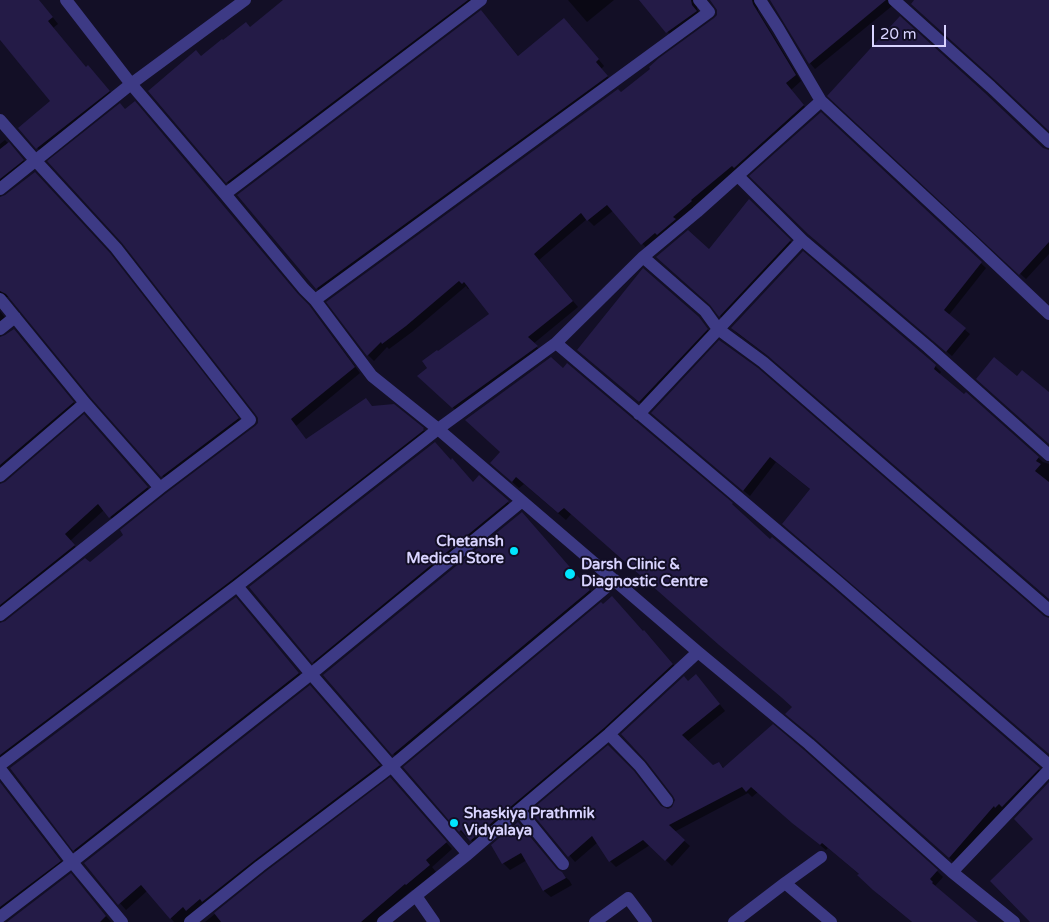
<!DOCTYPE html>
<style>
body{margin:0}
#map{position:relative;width:1049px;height:922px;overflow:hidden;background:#130f26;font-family:"Varela Round",sans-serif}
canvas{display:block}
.scale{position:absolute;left:872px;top:25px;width:74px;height:22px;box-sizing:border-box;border:2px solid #d9d4ff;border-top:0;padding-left:6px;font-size:15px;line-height:18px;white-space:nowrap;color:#d9d4ff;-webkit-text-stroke:4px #130f26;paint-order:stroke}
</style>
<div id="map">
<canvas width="1049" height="922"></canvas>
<div class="scale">20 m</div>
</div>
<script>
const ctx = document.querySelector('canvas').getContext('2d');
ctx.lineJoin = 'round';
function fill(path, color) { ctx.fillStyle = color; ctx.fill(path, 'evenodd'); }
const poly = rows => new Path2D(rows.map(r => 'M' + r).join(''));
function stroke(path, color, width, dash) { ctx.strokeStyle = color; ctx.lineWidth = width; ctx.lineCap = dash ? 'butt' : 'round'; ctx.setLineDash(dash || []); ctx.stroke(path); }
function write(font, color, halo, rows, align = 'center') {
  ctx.font = font + ' "Varela Round",sans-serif'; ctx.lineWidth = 4; ctx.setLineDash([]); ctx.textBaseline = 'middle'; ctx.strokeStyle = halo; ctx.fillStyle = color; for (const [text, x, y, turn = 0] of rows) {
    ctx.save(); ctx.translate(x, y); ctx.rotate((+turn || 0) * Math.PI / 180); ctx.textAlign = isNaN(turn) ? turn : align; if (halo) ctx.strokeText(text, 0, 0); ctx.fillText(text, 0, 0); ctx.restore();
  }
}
fill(poly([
 [0,0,37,0,47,10,58,24,53,28,86,68,94,73,115,97,44,155,19,128,52,101,0,40],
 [285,0,477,0,233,188,227,182,202,57,251,29],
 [568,0,614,0,587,22],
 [641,0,699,0,697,4,697,9,702,17,673,38],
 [711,0,761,0,758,3,758,11,801,81,791,90,809,112,648,250,614,210,594,226,587,219,539,260,578,307,533,344,543,353,459,413,424,381,429,369,438,352,491,314,470,288,468,289,466,286,412,332,389,349,387,347,374,361,368,355,621,93,718,15,718,10],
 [771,0,894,0,892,6,815,69,810,63],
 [487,18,519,57,571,26,604,66,601,69,613,83,323,295,238,196],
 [835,102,1049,151,1049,254,1026,279],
 [821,114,986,268,948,316,970,334,952,356,814,239],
 [5,140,29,166,0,190,0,144],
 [0,198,116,261,244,425,168,482,11,297,6,297,0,300],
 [749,201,796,247,726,322,720,316,709,251],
 [304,302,315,313,360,373,296,426,306,440,373,408,394,406,429,435,0,767,0,624,90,564,259,423],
 [0,311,9,323,0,331],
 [698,317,712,335,645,407,584,355],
 [732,328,935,366,941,372,939,375,965,396,966,394,1043,462,1049,464,1049,598,776,362,738,334],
 [20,336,79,409,0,477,0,338],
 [757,369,1043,617,1049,619,1049,754,811,490,776,462,750,496,659,419],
 [90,422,153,494,116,523,104,510,70,541,80,552,0,616,0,485,2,485],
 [499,470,738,512,1046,776,956,864,823,745,794,707,571,514,566,520,524,484,519,488],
 [479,477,514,508,319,668,313,662],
 [528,519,596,597,399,760,324,675],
 [242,605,305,680,81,856,74,850],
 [643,632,650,637,678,670,477,846,467,836,466,837,460,831,405,767],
 [688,682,702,682,725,711,687,742,712,767,719,763,724,768,803,751,937,871,943,877,935,886,977,922,912,922,880,896,860,875,828,848,826,850,800,829,758,792,752,797,748,793,674,832,690,846,672,866,650,845,616,867,610,861,598,842,575,862,532,811,662,808,668,810,673,808,676,800,675,795],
 [316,693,385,772,191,922,174,922,147,891,126,910,85,863],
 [0,782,66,867,0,918],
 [396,785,452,849,432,867,436,872,413,890,412,890,375,922,205,922,266,873],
 [525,830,558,871,569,880,572,885,551,897,544,891,527,860,510,870,503,863],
 [77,881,111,922,9,922]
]), '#0007');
fill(poly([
 [0,0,39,0,53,17,48,21,86,67,88,65,110,91,36,149,18,128,50,101,0,40],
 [283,0,468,0,226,183,148,91,196,50,201,56,222,39,223,40,246,22,250,27],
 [639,0,691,0,692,5,697,11,666,33],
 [710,0,752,0,753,4,796,75,786,83,804,105,734,168,732,166,691,200,692,201,673,217,676,219,657,235,655,233,641,245,607,205,587,221,581,213,534,254,573,301,528,337,538,346,452,408,417,376,427,368,422,361,437,350,438,351,489,314,464,282,462,284,459,281,406,326,382,344,381,342,367,356,326,302,618,89,621,92,650,69,649,67,659,58,714,18,717,15,717,10],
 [770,0,886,0,809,64],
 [914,0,1049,0,1049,131,996,81,911,4],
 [481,10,518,56,564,18,599,59,596,62,608,76,316,289,237,195],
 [900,16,985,93,1043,148,1049,150,1049,242,1019,275,827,96],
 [135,101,298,294,309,305,355,367,291,419,306,439,366,398,372,406,394,404,424,428,423,429,424,430,232,580,0,755,0,623,5,621,85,558,90,562,123,535,120,530,165,494,255,426,258,423,258,418,256,415,122,243,47,161,120,103,125,109],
 [821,112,982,262,944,310,966,328,946,352,808,234,749,176],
 [9,142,24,160,0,179,0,149],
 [35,172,110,253,239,418,161,477,91,398,6,294,0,291,0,197,5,195],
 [749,199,791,240,719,317,710,305,656,257,688,230,709,249],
 [803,251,936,365,934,369,964,394,966,392,1039,457,1036,461,1041,464,1035,471,1049,482,1049,599,768,356,731,328],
 [643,268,699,317,708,329,639,402,577,350],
 [14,329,74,402,0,465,0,337,5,335],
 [719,340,758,368,1044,616,1049,618,1049,754,782,524,810,489,770,457,743,491,651,413],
 [551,357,563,368,567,363,733,503,732,504,770,539,772,537,832,587,1040,768,1002,807,999,804,995,808,994,806,949,858,814,738,785,714,792,707,781,697,719,645,564,508,558,513,516,477,512,482,490,463,500,452,465,420],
 [994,357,1017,376,1022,370,1049,392,1049,444,976,379],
 [84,414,148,487,109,518,98,504,65,534,75,545,0,605,0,484,5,482],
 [435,442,451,460,452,458,473,482,479,475,509,501,312,663,249,587],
 [522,512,590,590,392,755,323,675],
 [612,596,643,631,644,630,673,664,604,728,470,841,461,830,459,832,403,767,601,602,603,604],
 [236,597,299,673,73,851,10,768],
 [696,674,720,704,682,735,713,765,719,762,723,768,773,724,804,750,938,870,930,879,933,882,932,883,978,922,912,922,873,890,857,875,859,874,822,843,820,845,792,823,751,787,746,792,742,787,669,825,685,840,665,861,643,840,609,862,592,836,568,857,530,811,608,745,634,771,661,806,668,809,672,807,675,800,673,796,646,761,621,734,684,676,688,681],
 [310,685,380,765,255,860,202,902,200,899,186,911,183,907,170,919,141,885,118,905,84,863],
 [390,777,447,842,426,860,430,865,406,885,405,884,361,922,221,922,214,913,265,872],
 [0,782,61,861,0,907],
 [1049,782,1049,922,1030,922,990,881,1033,839,1014,819],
 [518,822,557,869,562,872,566,878,543,891,521,853,502,864,491,845],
 [71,873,106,916,100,922,7,922]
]), '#241b47');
stroke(poly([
 [66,0,131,84,225,194,304,289,315,300,372,376,438,429,698,652,809,744,952,872,1014,922],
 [760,0,778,28,821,101,974,243,1049,314],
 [894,0,991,87,1049,142],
 [0,120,35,160,116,248,250,420,160,488,0,615],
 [738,176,802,240,928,347,1049,455],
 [0,189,131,84,245,0],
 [225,194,481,0],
 [643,257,705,311,718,329,763,362,1049,610],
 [0,299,85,403,160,488],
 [315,300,709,12,699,0],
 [0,329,15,317],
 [556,343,837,581,1049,765],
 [639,414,802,240],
 [0,476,85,403],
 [237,586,311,674,468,854],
 [609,734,640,766,667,801],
 [0,765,237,586,438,429,556,343,643,257,697,212,821,101],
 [0,769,72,862,122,922],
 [519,810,563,864],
 [952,872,1049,770],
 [785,883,821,857],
 [416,896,434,922],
 [0,917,72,862,311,674,522,501],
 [190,922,260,866,392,766,615,580],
 [383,922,468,854,519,810,609,734,698,652],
 [595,922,628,898,646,922],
 [734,922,785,883,831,922]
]), '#3d3a85', 12);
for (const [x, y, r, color] of [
 [514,551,5,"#00e5ff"],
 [570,574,6,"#00e5ff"],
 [454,823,5,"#00e5ff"]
]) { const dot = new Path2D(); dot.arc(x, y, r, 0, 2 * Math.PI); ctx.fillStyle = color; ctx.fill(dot); stroke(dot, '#130f26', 2); }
write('bold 15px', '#d9d4ff', '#130f26', [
 ["Chetansh",504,542,"right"],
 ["Medical Store",504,559,"right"],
 ["Darsh Clinic &",581,565],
 ["Diagnostic Centre",581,582],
 ["Shaskiya Prathmik",464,814],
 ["Vidyalaya",464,831]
], 'left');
</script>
